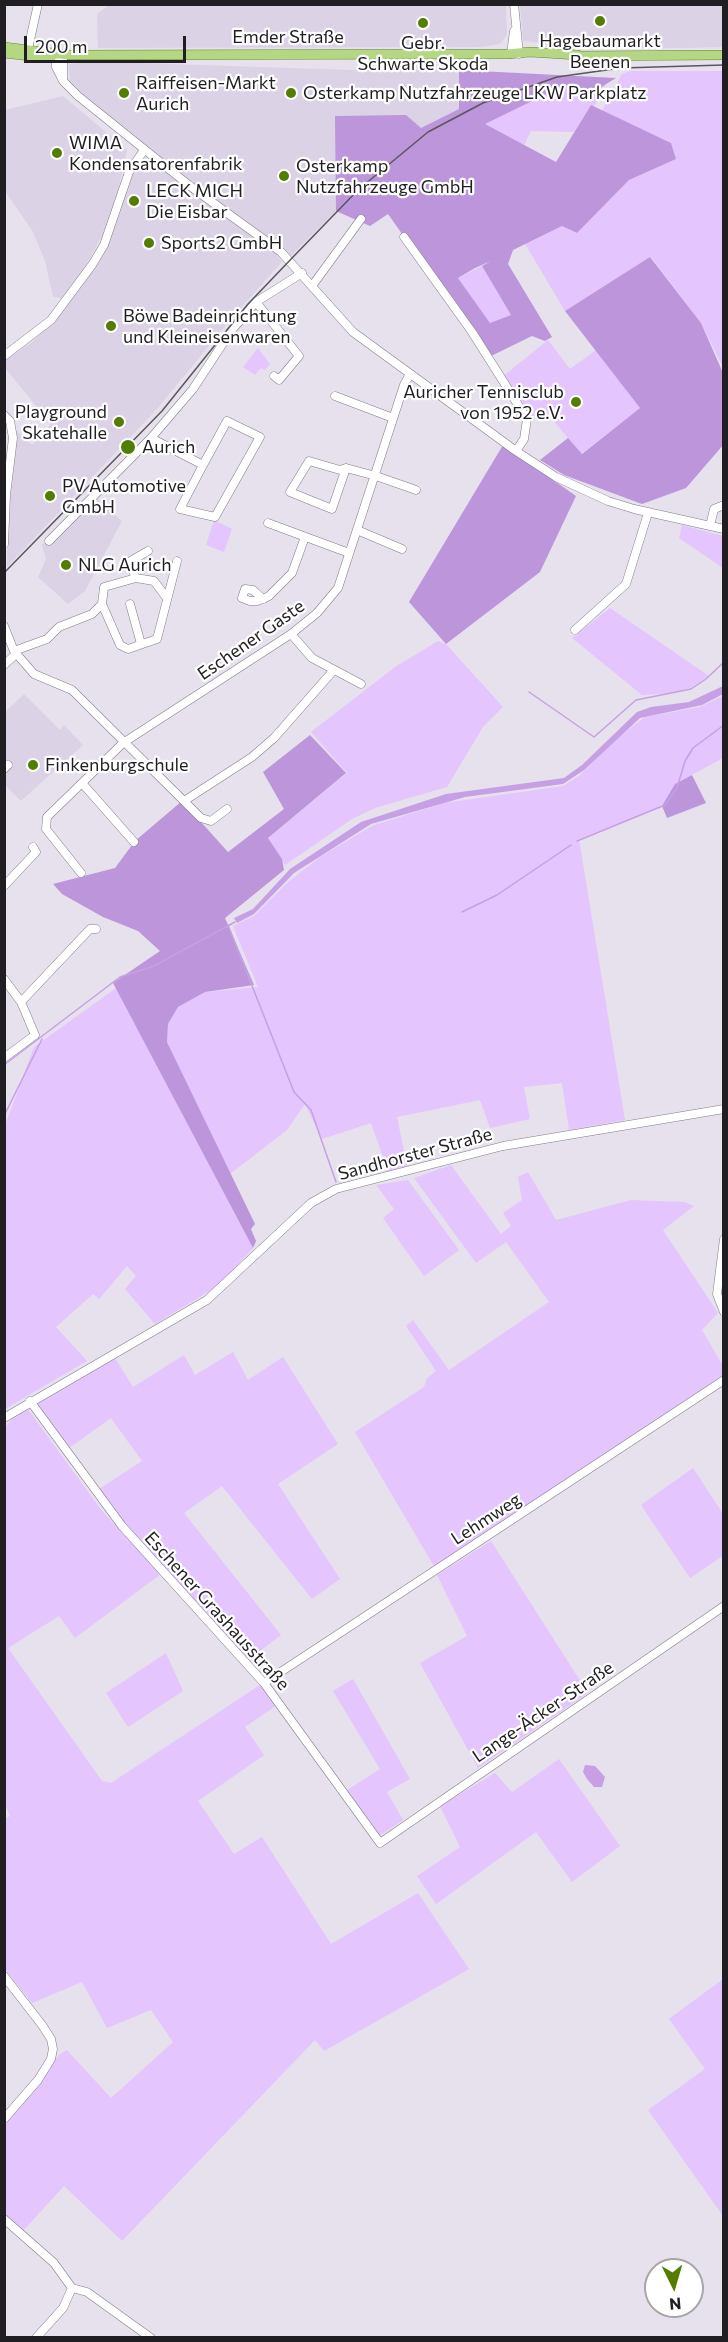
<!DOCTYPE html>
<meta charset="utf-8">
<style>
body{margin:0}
#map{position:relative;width:728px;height:2342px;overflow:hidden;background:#e7e0ed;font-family:Commissioner,sans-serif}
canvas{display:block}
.frame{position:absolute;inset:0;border:6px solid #201e22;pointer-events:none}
.north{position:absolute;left:644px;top:2258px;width:60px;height:60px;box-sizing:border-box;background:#fff;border:2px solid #a6a5a7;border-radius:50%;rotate:175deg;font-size:16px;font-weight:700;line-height:24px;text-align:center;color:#201e22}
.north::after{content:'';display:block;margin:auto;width:21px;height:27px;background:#527d00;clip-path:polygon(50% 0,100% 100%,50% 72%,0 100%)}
.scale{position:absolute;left:24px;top:36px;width:162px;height:27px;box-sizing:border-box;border:3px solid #201e22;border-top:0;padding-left:8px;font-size:18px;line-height:21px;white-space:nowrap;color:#201e22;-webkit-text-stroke:4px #fff;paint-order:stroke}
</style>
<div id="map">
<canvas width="728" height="2342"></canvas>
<div class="frame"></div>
<div class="north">N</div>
<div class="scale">200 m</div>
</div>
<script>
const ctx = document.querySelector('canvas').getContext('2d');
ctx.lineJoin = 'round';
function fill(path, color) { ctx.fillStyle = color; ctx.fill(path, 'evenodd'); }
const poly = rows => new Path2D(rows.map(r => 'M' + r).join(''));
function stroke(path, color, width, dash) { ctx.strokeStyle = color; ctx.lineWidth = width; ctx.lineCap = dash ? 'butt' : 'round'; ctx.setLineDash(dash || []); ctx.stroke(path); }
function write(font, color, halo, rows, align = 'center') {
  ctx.font = font + ' Commissioner,sans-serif'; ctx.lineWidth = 4.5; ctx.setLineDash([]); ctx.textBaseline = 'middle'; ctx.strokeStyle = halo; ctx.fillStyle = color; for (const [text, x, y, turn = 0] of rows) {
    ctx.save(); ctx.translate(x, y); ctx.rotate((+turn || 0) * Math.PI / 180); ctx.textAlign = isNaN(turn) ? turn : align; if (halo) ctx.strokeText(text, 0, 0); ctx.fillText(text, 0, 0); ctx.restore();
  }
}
fill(poly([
 [110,4,506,5,507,35,500,44,481,47,98,48,97,14],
 [520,5,723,5,723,43,722,47,689,48,580,48,523,41],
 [80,61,350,70,459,70,459,109,421,128,336,116,336,211,291,256,95,109,70,81,69,65],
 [63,96,127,150,115,204,106,229,85,267,62,298,53,297,45,261,33,232,5,191,5,110],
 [144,162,149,162,162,169,275,252,282,262,236,313,157,409,7,567,8,497,16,430,32,445,51,424,5,368,5,360,32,342,62,311,111,237,131,177,134,170],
 [94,496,122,521,85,591,68,604,38,577,46,559,42,545],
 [24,694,60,730,64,725,83,745,21,801,5,785,5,712]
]), '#dcd2e5');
fill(poly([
 [630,71,723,71,723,367,701,323,651,257,565,311,525,244,562,226,577,233,629,180,676,159,671,143,602,111,622,74],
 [606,84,594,107,591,105,574,132,531,131,524,145,484,124,565,85,593,92],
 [482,266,511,315,490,323,458,278],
 [548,340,570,369,596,350,640,408,581,454,549,415,541,420,536,414,529,419,502,377],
 [258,348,270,364,265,370,261,368,255,375,243,367],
 [214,520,232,529,224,552,206,545],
 [682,525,723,536,723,568,679,538],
 [610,608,709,676,692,687,674,693,642,695,572,638],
 [438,641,446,644,503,707,483,727,447,787,375,808,352,819,285,865,268,838,347,773,311,732,395,667],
 [723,696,723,758,675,784,662,806,579,839,625,1120,569,1130,562,1083,524,1087,530,1119,490,1128,480,1100,397,1117,407,1166,388,1171,371,1123,322,1139,305,1104,287,1130,230,1174,167,1042,168,1024,178,1007,205,992,258,987,233,926,254,916,287,883,320,857,372,826,444,803,563,786,579,776,612,742,645,717,700,707],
 [116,988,253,1248,218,1286,155,1324,125,1289,136,1276,127,1266,99,1299,93,1294,56,1327,87,1361,5,1409,4,1128,34,1047],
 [451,1165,501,1234,511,1226,503,1213,522,1200,518,1177,528,1172,556,1220,631,1200,684,1202,694,1206,663,1230,718,1313,702,1330,723,1366,723,1375,435,1568,355,1432,424,1387,427,1378,436,1371,406,1326,413,1320,449,1370,549,1302,506,1242,476,1263,414,1178],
 [408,1180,459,1250,424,1276,383,1218,394,1209,376,1185],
 [233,1352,248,1380,283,1357,338,1444,278,1484,340,1579,312,1599,222,1486,184,1513,281,1635,247,1661,123,1524,99,1489,142,1461,111,1418,69,1448,35,1404,115,1358,133,1387,184,1355,195,1375],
 [27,1408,102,1511,161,1574,75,1638,59,1616,8,1648,102,1781,111,1783,260,1685,277,1705,245,1727,264,1755,198,1801,234,1854,262,1837,331,1944,418,1893,469,1969,324,2051,315,2040,122,2241,64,2186,22,2232,5,2215,5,2123,59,2055,67,2050,111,2098,173,2042,151,2010,107,2028,82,1982,32,2003,5,1969,4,1819,10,1816,5,1804,5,1427,21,1409],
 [693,1468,723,1514,724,1555,690,1578,641,1505],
 [491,1541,588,1693,478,1768,420,1663,467,1636,437,1575],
 [166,1653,183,1691,128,1727,106,1693],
 [353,1679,410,1779,387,1792,403,1820,379,1836,344,1792,380,1769,333,1691],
 [559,1759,620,1846,572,1882,536,1832,436,1904,417,1876,460,1847,440,1806,495,1773,512,1792],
 [723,1979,723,2216,648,2110,705,2069,669,2019]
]), '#e4c5fe');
fill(poly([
 [459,70,616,78,593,92,565,85,485,124,556,162,591,105,671,143,676,159,629,180,577,233,562,226,513,250,508,264,552,337,545,341,532,336,489,357,388,214,370,226,336,211,335,116,406,115,421,128,459,109],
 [491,261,482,266,511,315,490,323,458,278,475,268],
 [650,257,701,323,723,373,724,444,686,488,642,504,564,475,540,460,568,438,582,454,640,408,565,311],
 [503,445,576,496,540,572,446,644,409,602],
 [310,735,346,773,268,838,282,859,284,870,225,918,254,985,205,992,178,1007,168,1024,167,1042,255,1224,251,1229,256,1241,253,1248,113,983,160,951,138,931,103,917,62,894,53,884,115,868,135,841,182,801,228,852,284,809,263,772],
 [692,775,706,803,667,818,662,806,675,784]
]), '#bc95db');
fill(poly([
 [723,686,723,694,702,705,640,718,584,770,563,784,465,797,371,824,294,873,254,914,237,923,234,918,253,909,290,869,361,822,446,794,564,778,582,765,637,712,651,707,689,702],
 [585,1765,595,1766,605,1777,602,1787,594,1787,587,1779,583,1772]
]), '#c69fe5');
stroke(poly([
 [529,692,594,737,636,700,691,689,706,679,724,662],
 [577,841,665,805,677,788,685,761,693,748,724,725],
 [462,912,497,895,571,845],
 [228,925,294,1092,311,1110,336,1182],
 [4,1065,120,977,154,966,235,922],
 [4,1116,42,1039]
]), '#c69fe5', 1.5);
const minor = poly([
 [514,4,519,54],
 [28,49,38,4],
 [56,54,56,67,63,81,78,96,190,186,281,252,353,332,516,451,556,477,608,501,634,509,724,529],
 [63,54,63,80],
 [511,54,514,31],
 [404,237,472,332,527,419,524,439,516,451],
 [312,286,361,219],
 [256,302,299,356,279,380,274,376],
 [4,356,51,320,92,265,104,245,129,172,144,150],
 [335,396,393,418],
 [4,415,10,421,13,438,6,495,4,544],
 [151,438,203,465,180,509,215,517,260,437,227,421,203,465],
 [346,468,332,509,290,492,309,461,340,470,346,468,376,476,416,490],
 [268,523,349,553],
 [710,526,714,509,724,505],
 [357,530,402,549],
 [49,541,151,438,193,389,231,331,256,302,302,273],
 [136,578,129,562,148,551],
 [263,599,253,590,245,589,242,598,250,601,257,601,263,599,269,596,292,573,305,537],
 [102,604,104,587,136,578,154,581,166,597],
 [130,604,141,644],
 [4,626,14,651,34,674,72,690,201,818,211,821,227,809],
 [575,630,626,584,648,513],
 [291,634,312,658,361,684],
 [14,651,47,639,59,627,92,614,102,604,120,645,128,649,157,639,177,561],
 [4,665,16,654],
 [4,769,8,765],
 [82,783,134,842],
 [184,801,252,757,274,738,333,671],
 [81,873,46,829,47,817,123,743,291,634,317,613,338,588,404,385,410,374],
 [4,886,36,852,33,847],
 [4,979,21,1002,35,1035,4,1058],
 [21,1002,90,929,96,929],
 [724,1239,717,1294,724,1312],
 [30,1401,122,1526,264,1683,380,1843,724,1606],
 [4,1418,207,1300,311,1203,336,1189,503,1146,724,1109],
 [264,1683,724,1380],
 [4,1976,42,2025,51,2039,53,2049,51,2059,38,2080,4,2119],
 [4,2219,54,2263,72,2288,87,2292,151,2338],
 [36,2338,63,2308,72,2288]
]);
const major = poly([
 [4,47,68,55,507,54,530,52,578,55],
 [4,53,48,58,56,54],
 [573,56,724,55]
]);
stroke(minor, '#827c87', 9);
stroke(major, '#61852b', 10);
stroke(minor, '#fff', 8);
stroke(major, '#b5d783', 9);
stroke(poly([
 [4,573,162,411,248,304,294,256,358,190,428,132,483,103,557,77,621,68,724,65]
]), '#5a565d', 1.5);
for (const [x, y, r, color] of [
 [600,21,6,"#527d00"],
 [423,23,6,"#527d00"],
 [124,93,6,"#527d00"],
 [291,93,6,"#527d00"],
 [57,153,6,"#527d00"],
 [284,176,6,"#527d00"],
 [134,201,6,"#527d00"],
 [149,243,6,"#527d00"],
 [111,326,6,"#527d00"],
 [576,402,6,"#527d00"],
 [119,422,6,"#527d00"],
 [128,447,8,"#527d00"],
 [50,496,6,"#527d00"],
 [66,565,6,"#527d00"],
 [33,765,6,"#527d00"]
]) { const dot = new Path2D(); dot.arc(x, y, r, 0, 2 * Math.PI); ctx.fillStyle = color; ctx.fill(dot); stroke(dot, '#fff', 2); }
write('18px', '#201e22', '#fff', [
 ["Emder Straße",288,37],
 ["Eschener Gaste",251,640,-35],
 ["Sandhorster Straße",415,1154,-15],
 ["Lehmweg",486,1519,-33],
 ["Eschener Grashausstraße",217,1611,48],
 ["Lange-Äcker-Straße",543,1712,-34]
]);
write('18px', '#201e22', '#fff', [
 ["Hagebaumarkt",600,41,"center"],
 ["Beenen",600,62,"center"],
 ["Gebr.",423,43,"center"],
 ["Schwarte Skoda",423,64,"center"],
 ["Raiffeisen-Markt",136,83],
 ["Aurich",136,104],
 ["Osterkamp Nutzfahrzeuge LKW Parkplatz",303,93],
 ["WIMA",69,143],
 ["Kondensatorenfabrik",69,164],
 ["Osterkamp",296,166],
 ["Nutzfahrzeuge GmbH",296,187],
 ["LECK MICH",146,191],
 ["Die Eisbar",146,212],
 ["Sports2 GmbH",161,243],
 ["Böwe Badeinrichtung",123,316],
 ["und Kleineisenwaren",123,337],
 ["Auricher Tennisclub",564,392,"right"],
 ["von 1952 e.V.",564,413,"right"],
 ["Playground",107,412,"right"],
 ["Skatehalle",107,433,"right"],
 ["Aurich",142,447],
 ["PV Automotive",62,486],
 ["GmbH",62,507],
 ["NLG Aurich",78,565],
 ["Finkenburgschule",45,765]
], 'left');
</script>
